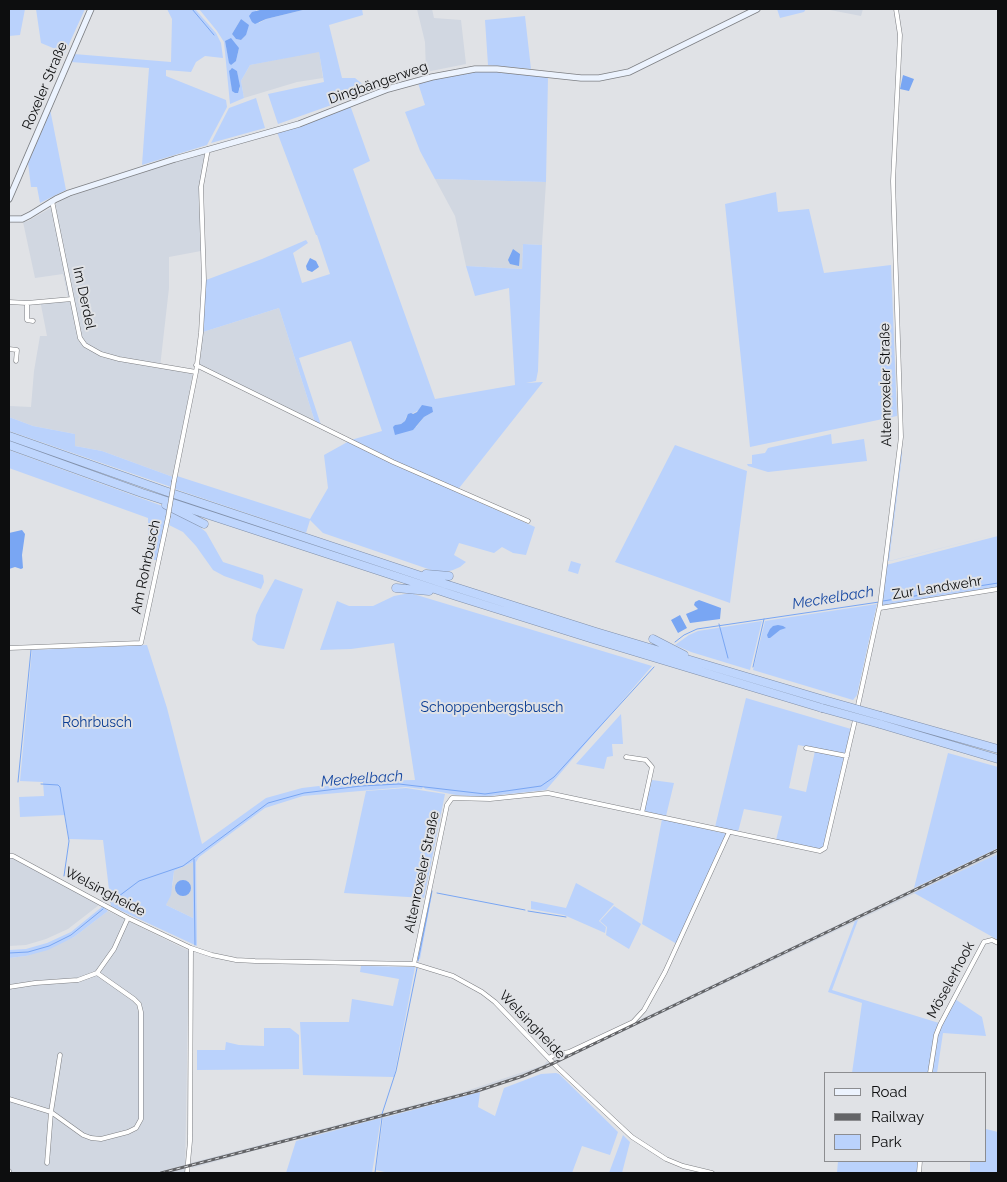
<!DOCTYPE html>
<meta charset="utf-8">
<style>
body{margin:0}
#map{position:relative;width:1007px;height:1182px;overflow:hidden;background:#e0e2e6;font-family:Raleway,sans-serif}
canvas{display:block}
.frame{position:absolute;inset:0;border:10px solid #0d0e0f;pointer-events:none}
.legend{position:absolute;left:824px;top:1072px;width:162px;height:90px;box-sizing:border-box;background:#e0e2e6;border:1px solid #8c8d90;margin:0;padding:6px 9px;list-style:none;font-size:15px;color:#0d0e0f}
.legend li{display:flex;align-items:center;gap:10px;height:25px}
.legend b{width:25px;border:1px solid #8c8d90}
</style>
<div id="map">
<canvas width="1007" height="1182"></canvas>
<div class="frame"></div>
<ul class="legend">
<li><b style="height:6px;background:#ecf3fe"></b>Road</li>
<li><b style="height:6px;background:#636467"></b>Railway</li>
<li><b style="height:14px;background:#bad2fc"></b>Park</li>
</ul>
</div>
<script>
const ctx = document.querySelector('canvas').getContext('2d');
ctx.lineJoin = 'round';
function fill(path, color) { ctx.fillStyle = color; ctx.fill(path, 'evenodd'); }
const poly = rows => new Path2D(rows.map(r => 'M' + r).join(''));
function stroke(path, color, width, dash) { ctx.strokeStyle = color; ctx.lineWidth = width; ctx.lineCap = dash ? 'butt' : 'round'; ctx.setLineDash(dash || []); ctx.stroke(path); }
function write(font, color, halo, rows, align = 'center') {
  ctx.font = font + ' Raleway,sans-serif'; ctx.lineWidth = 4; ctx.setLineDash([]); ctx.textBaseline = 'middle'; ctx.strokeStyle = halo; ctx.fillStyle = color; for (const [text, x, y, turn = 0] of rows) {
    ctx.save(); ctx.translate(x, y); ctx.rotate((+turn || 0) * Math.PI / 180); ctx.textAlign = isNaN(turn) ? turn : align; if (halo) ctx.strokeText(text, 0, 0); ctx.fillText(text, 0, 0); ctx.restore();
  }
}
fill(poly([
 [417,9,432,9,434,18,461,20,466,64,426,72,425,42],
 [825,9,863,9,861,16],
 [319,51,323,78,297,82,244,98,241,81,250,65],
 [206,152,200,184,201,251,169,257,169,288,160,367,193,373,173,477,102,451,75,446,75,434,33,426,9,417,10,406,31,407,34,371,40,336,47,336,40,300,68,297,63,274,35,278,23,222,28,221,54,206,61,199],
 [435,179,546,182,542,245,523,244,522,269,466,266,455,216],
 [279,308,315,422,199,365,203,332],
 [998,848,998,854,544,1069,480,1092,300,1140,296,1139,192,1168,190,1163,460,1093,544,1065,547,1061,554,1060,635,1022],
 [9,855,99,905,68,929,46,939,26,945,9,946],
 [193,862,193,918,166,905,173,883,174,871],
 [108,911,189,951,185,1173,9,1173,9,958,26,956,74,937]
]), '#d1d7e1');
fill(poly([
 [9,9,25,9,20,35,9,36],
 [36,9,85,9,65,53,41,43],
 [167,9,195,9,216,33,221,43,223,58,205,56,196,62,191,72,166,70,166,76,226,100,227,107,207,145,142,165,149,68,71,62,74,54,171,62,172,19],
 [199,9,264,9,256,10,259,23,266,19,307,9,362,9,363,15,329,25,342,78,355,78,371,91,278,124,268,94,324,82,319,52,250,65,241,81,244,98,230,104,224,42,217,31],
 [241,19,246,35,241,40,236,39,232,34],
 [225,41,239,48,236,61,228,56],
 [230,69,237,71,240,89,232,91],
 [777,9,806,9,804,12,780,18],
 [525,16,531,69,488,65,485,20],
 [464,71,487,71,548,77,546,182,435,179,420,151,405,112,425,105,418,83],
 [256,98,265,128,211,143,229,108],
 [350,105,370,161,353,169,435,399,515,385,509,288,475,296,466,266,522,269,523,244,542,245,538,371,536,381,526,383,543,382,456,492,535,527,526,555,513,553,502,547,494,553,459,543,454,555,466,562,460,567,453,570,446,572,434,571,323,533,310,520,306,533,175,489,177,476,310,519,328,488,324,455,351,440,382,431,351,341,299,358,321,425,315,422,279,308,203,332,206,280,262,259,306,240,308,243,293,253,302,283,330,274,317,235,316,235,277,132],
 [419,410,433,412,424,417,416,427,395,425,401,424,405,421,406,417],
 [50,109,66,190,40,203,37,187,31,187,28,163],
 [776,192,778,212,809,209,824,273,891,265,897,416,750,447,725,204],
 [902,416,902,456,889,561,998,534,890,561,888,561,887,560],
 [9,417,33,426,75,434,75,446,102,451,173,477,171,487,9,431],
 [831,434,832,444,864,439,867,461,768,472,748,466,747,464,752,464,752,455,765,453,768,448],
 [675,445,747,471,730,603,615,562],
 [9,450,168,508,157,560,149,560,148,518,9,468],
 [172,510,190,519,206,532,223,562,263,575,264,582,261,589,224,576,213,570,196,546,183,532,169,525],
 [998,536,998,588,882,606,886,565],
 [571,561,581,564,578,574,568,571],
 [275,579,303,589,284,649,258,645,252,640,256,615,261,604],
 [410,593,652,666,546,790,481,797,456,795,425,789,423,786,422,789,406,787,303,796,265,808,199,857,196,862,197,946,111,906,103,840,69,839,65,815,20,817,19,797,44,796,43,782,20,781,32,650,147,645,167,708,202,844,266,798,302,788,361,781,415,780,394,643,351,649,320,650,337,601,349,606,373,606,394,596],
 [193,862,193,918,166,905,171,895,174,871],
 [877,604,857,695,853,700,753,670,765,621],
 [762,621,750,670,691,652,675,645,689,635,698,631],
 [746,698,851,729,845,754,798,745,789,788,806,792,815,751,844,757,824,847,818,849,776,840,782,816,744,809,738,832,715,827],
 [621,714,623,744,612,744,613,756,607,757,604,769,576,764],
 [948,753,998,767,998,848,914,888],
 [652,780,674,783,666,816,643,811],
 [406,788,445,794,424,898,344,893,366,791],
 [662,819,727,834,677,944,642,924],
 [998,854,998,940,914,893,989,858],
 [576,883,614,904,599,921,606,927,605,933,564,915,531,909,531,901,566,908],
 [430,894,432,894,420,959,417,959],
 [103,906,108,911,74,937,48,950,26,956,9,958,9,950,26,949,47,943,71,932],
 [614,906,641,924,629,949,606,935,607,927,600,921],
 [858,920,832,990,939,1023,934,1034,929,1073,852,1073,862,1003,828,992,855,921],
 [361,966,415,967,394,1077,303,1075,300,1022,349,1022,352,999,393,1006,399,979,360,972],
 [955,999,982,1017,986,1036,943,1033,937,1073,932,1073,939,1030],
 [264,1028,290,1028,299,1035,299,1069,197,1070,197,1050,225,1050,226,1042,239,1045,264,1046],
 [556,1073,559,1074,618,1132,610,1155,582,1146,572,1173,389,1173,376,1170,383,1118,480,1092,478,1107,495,1116,504,1088,541,1074],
 [381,1118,372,1173,286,1173,296,1141],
 [986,1129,998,1132,998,1173,970,1173,970,1161,986,1161],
 [623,1135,630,1142,622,1173,609,1173],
 [838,1161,919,1161,917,1173,837,1173]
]), '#bad2fc');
fill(poly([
 [264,9,307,9,266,19,255,24,252,22,249,16,252,12],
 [241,19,249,25,246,35,241,40,236,39,232,34],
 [231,38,239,48,236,61,231,65,229,63,225,41],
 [232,68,237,71,240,86,238,93,235,93,232,91,229,71],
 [903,75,914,79,909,91,900,89],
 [513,249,520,254,519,266,510,264,508,260],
 [310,258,316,261,319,267,312,272,307,270,306,266],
 [422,405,432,407,433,412,424,417,413,430,395,435,393,427,395,425,401,424,405,421,408,414,411,413,413,414,417,412],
 [22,530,25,534,22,555,23,568,21,569,15,567,9,569,9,533],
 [699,600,721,608,720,619,690,623,686,614,698,609,694,605,695,602],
 [680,615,687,628,678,633,671,620],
 [778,625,783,626,786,628,780,630,770,638,768,638,767,635,770,629,773,626],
 '175 888a8 8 0 1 1 16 0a8 8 0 1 1-16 0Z'
]), '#79a6f3');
stroke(poly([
 [192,9,214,35],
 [883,601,998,583],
 [719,624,728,658],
 [675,642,684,635,697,629,879,602],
 [753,667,764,619],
 [18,782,31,650],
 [41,784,58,785,60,787,69,841,64,876],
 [194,859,195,945],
 [437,893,525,910],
 [111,902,139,881,183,866,268,803,304,793,361,786,399,784,485,794,541,786,554,777,654,667],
 [528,911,566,917],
 [9,953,28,952,49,946,71,935,103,909],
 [418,961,432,891],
 [382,1114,396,1071,417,968],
 [375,1173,382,1118]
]), '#79a6f3', 1);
const minor = poly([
 [52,201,80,338,85,345,101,354,119,359,196,372],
 [9,302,27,303,72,299],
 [27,303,27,320,33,321],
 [9,349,17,350,16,361],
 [196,365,393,462,528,521],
 [174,481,196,372,201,333,204,280,201,187,208,149],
 [880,608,998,589],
 [9,648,141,643,168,517],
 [857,710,880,605,901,437,893,181,900,35,896,9],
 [806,748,847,756],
 [626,757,646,760,652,767,642,813],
 [9,856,13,856,128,918,191,948,212,955,236,960,255,961,414,964,453,976,482,992,495,1002,558,1068,632,1137,666,1159,683,1166,712,1173],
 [414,964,447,805,452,798,490,799,548,793,820,851,825,848,856,716],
 [9,987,35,983,78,980,97,973,114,949,128,918],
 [549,1058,554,1055,569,1052,633,1022,644,1010,665,972,729,832],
 [930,1073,936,1035,940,1025,984,942,992,940,998,943],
 [9,1099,51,1112,83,1135,91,1138,101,1139,128,1132,136,1128,141,1119,141,1012,139,1004,134,999,97,973],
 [47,1163,51,1112,60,1055],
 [9,1171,9,1173],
 [187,1173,190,1141,191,948],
 [919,1173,920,1161]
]);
const secondary = poly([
 [9,199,91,9],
 [9,219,22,219,30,215,56,199,69,193,175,159,299,124,388,89,432,77,475,69,497,69,581,78,599,78,629,72,757,9]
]);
const motorway = poly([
 [9,436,165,491,445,584,596,632,824,700],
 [9,445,142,493,456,596,593,639,822,708],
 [166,505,204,524],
 [426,574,449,576],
 [396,588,429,591],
 [653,639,684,655],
 [881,716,998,749],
 [880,724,998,759]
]);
stroke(minor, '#7d7f83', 5);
stroke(secondary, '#7d7f83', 7);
stroke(motorway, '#8190aa', 9);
stroke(minor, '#fff', 4);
stroke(secondary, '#ecf3fe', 5.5);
stroke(motorway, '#bfd6fd', 8);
const rail = poly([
 [161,1173,477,1091,523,1076,554,1063,998,850]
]);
stroke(rail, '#636467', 3);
stroke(rail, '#e0e2e6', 1, [4]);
const minorBridge = poly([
 [168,517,174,481]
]);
const motorwayBridge = poly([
 [824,700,881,716],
 [822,708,880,724]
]);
stroke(minorBridge, '#7d7f83', 5, []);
stroke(motorwayBridge, '#8190aa', 9, []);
stroke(minorBridge, '#fff', 4);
stroke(motorwayBridge, '#bfd6fd', 8);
write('14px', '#0d0e0f', '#e0e2e6', [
 ["Dingbängerweg",378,83,-19],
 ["Roxeler Straße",45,86,-67],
 ["Im Derdel",84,298,78],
 ["Altenroxeler Straße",886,385,-91],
 ["Am Rohrbusch",146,567,-78],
 ["Zur Landwehr",937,588,-9],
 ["Altenroxeler Straße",422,872,-78],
 ["Welsingheide",105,892,28],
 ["Möselerhook",951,980,-62],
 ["Welsingheide",532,1025,46]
]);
write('14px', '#093c93', '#e0e2e6', [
 ["Schoppenbergsbusch",492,708],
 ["Rohrbusch",97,723]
]);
write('italic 15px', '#194aa3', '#e0e2e6', [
 ["Meckelbach",833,598,-9],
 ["Meckelbach",362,779,-4]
]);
</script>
